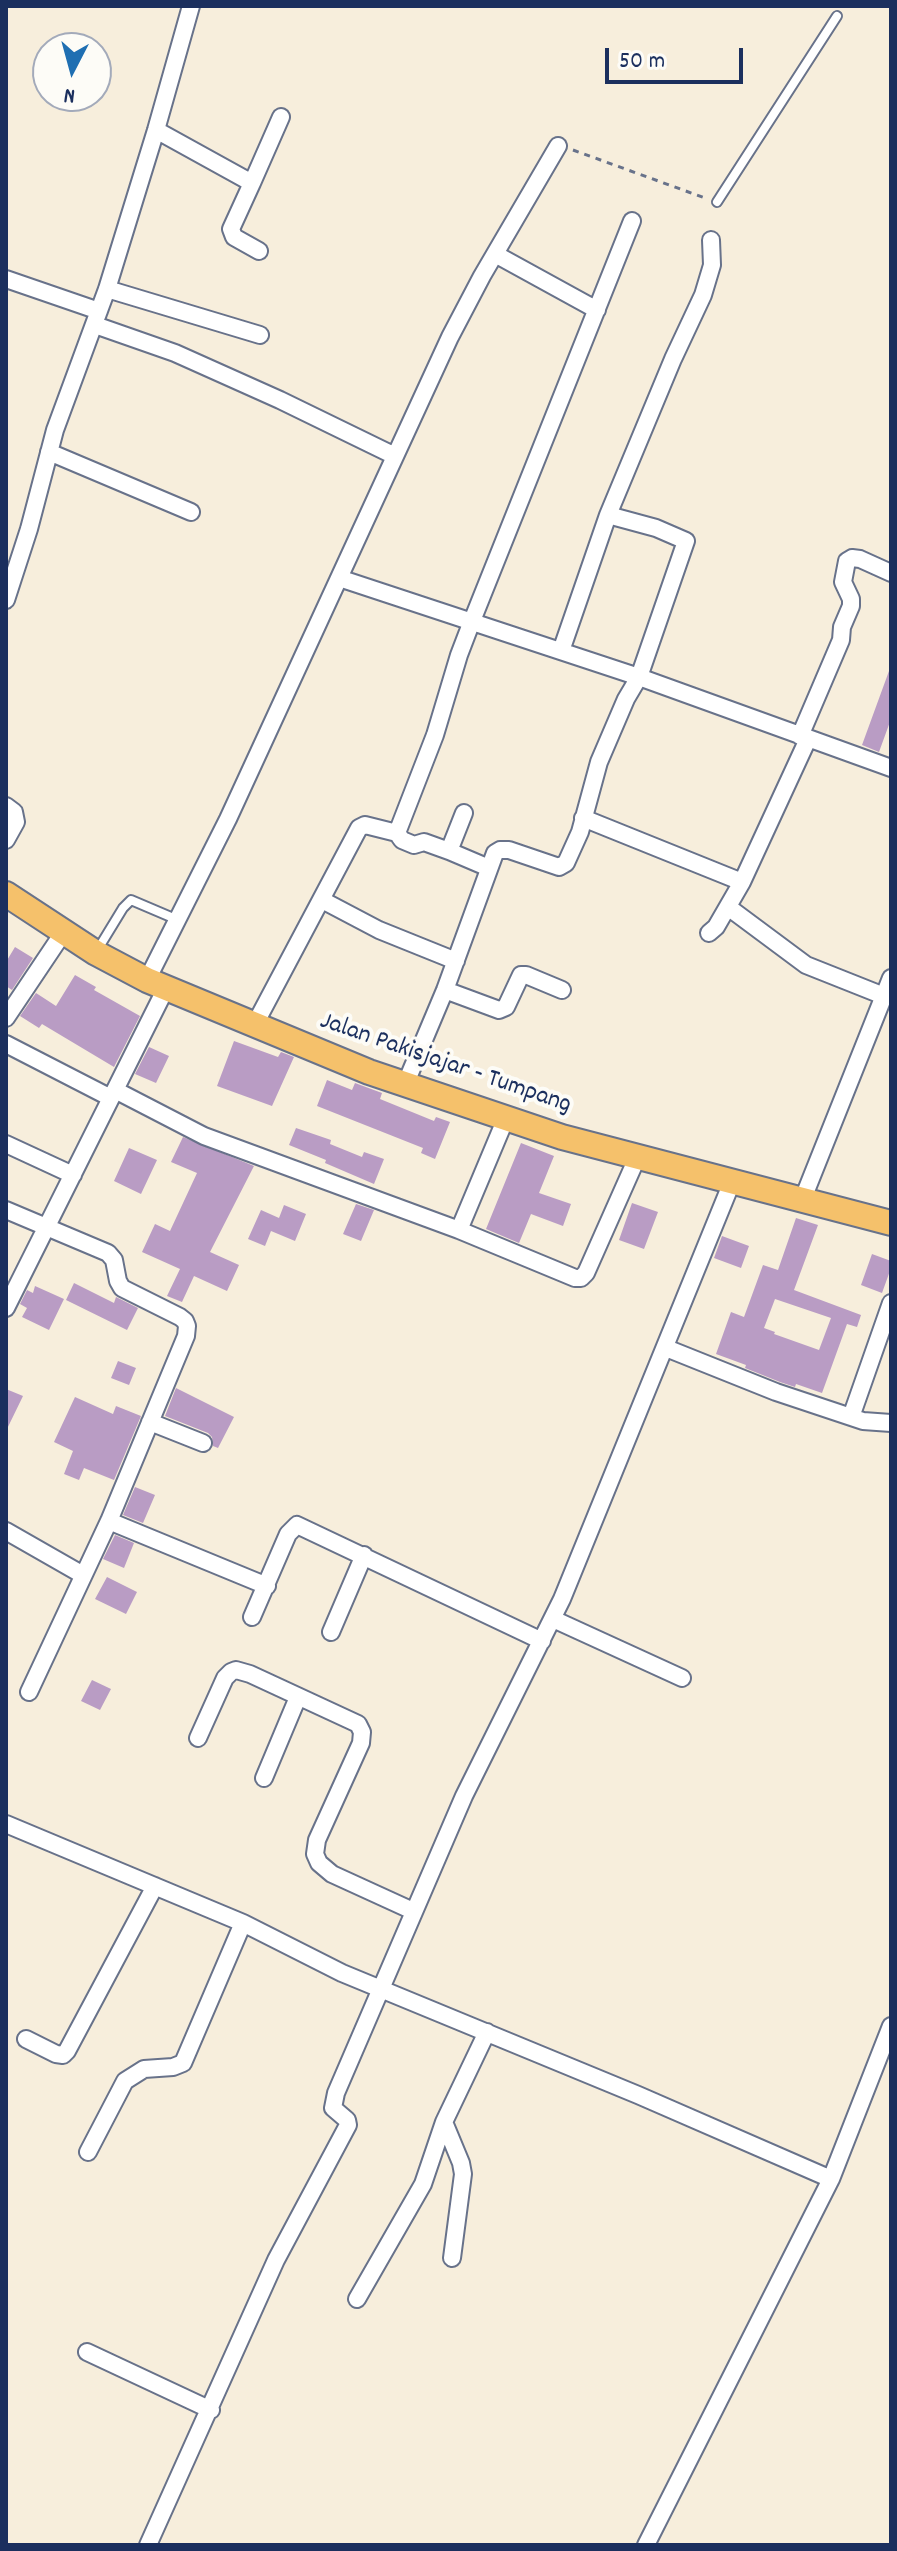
<!DOCTYPE html>
<style>
body{margin:0}
#map{position:relative;width:897px;height:2551px;overflow:hidden;background:#f7eedc;font-family:Dekko,sans-serif}
canvas{display:block}
.frame{position:absolute;inset:0;border:8px solid #1b2f5e;pointer-events:none}
.north{position:absolute;left:32px;top:32px;width:80px;height:80px;box-sizing:border-box;background:#fdfcf7;border:2px solid #a3aaba;border-radius:50%;rotate:186deg;font-size:22px;font-weight:700;line-height:32px;text-align:center;color:#1b2f5e}
.north::after{content:'';display:block;margin:auto;width:28px;height:36px;background:#1f6fb2;clip-path:polygon(50% 0,100% 100%,50% 72%,0 100%)}
.scale{position:absolute;left:605px;top:48px;width:138px;height:36px;box-sizing:border-box;border:4px solid #1b2f5e;border-top:0;padding-left:10px;font-size:24px;line-height:28px;white-space:nowrap;color:#1b2f5e;-webkit-text-stroke:6px #fdfcf7;paint-order:stroke}
</style>
<div id="map">
<canvas width="897" height="2551"></canvas>
<div class="frame"></div>
<div class="north">N</div>
<div class="scale">50 m</div>
</div>
<script>
const ctx = document.querySelector('canvas').getContext('2d');
ctx.lineJoin = 'round';
function fill(path, color) { ctx.fillStyle = color; ctx.fill(path, 'evenodd'); }
const poly = rows => new Path2D(rows.map(r => 'M' + r).join(''));
function stroke(path, color, width, dash) { ctx.strokeStyle = color; ctx.lineWidth = width; ctx.lineCap = dash ? 'butt' : 'round'; ctx.setLineDash(dash || []); ctx.stroke(path); }
function write(font, color, halo, rows, align = 'center') {
  ctx.font = font + ' Dekko,sans-serif'; ctx.lineWidth = 8; ctx.setLineDash([]); ctx.textBaseline = 'middle'; ctx.strokeStyle = halo; ctx.fillStyle = color; for (const [text, x, y, turn = 0] of rows) {
    ctx.save(); ctx.translate(x, y); ctx.rotate((+turn || 0) * Math.PI / 180); ctx.textAlign = isNaN(turn) ? turn : align; if (halo) ctx.strokeText(text, 0, 0); ctx.fillText(text, 0, 0); ctx.restore();
  }
}
fill(poly([
 [889,671,891,719,879,752,862,745],
 [15,947,33,958,12,990,6,986,6,962],
 [75,975,96,987,94,990,140,1016,114,1067,42,1024,39,1028,20,1016,36,993,56,1006],
 [234,1041,278,1057,281,1052,294,1057,272,1106,217,1086],
 [149,1047,169,1056,156,1083,135,1074],
 [327,1080,352,1090,355,1083,382,1093,380,1099,434,1121,436,1117,450,1122,435,1159,421,1153,423,1148,317,1106],
 [296,1128,331,1140,330,1144,362,1157,364,1152,384,1159,374,1184,325,1163,326,1160,289,1145],
 [183,1137,254,1166,210,1252,239,1265,227,1291,194,1276,182,1302,167,1296,180,1269,142,1252,155,1224,170,1231,197,1173,171,1162],
 [521,1143,554,1156,539,1193,571,1204,563,1226,531,1214,519,1243,486,1229],
 [129,1148,157,1160,141,1194,114,1181],
 [632,1203,658,1212,644,1249,619,1240],
 [356,1204,374,1210,361,1241,343,1234],
 [284,1205,306,1214,295,1241,271,1231,265,1246,248,1239,261,1210,279,1218],
 [796,1218,818,1225,794,1290,861,1315,857,1327,847,1324,822,1393,796,1384,795,1387,780,1382,745,1368,746,1365,716,1354,731,1312,744,1317,763,1265,778,1270],
 [775,1299,831,1318,819,1350,774,1334,775,1332,764,1328],
 [722,1236,749,1246,741,1268,714,1258],
 [872,1254,891,1261,891,1268,882,1293,861,1285],
 [74,1283,114,1303,116,1297,138,1308,127,1330,66,1300],
 [35,1286,64,1299,49,1330,22,1317,27,1308,20,1304,27,1290,33,1293],
 [118,1361,136,1368,129,1385,111,1378],
 [176,1388,234,1417,218,1448,213,1446,212,1437,208,1433,165,1416],
 [6,1389,23,1396,6,1431],
 [75,1397,113,1414,116,1406,141,1416,114,1480,84,1468,79,1480,64,1474,73,1451,54,1442],
 [135,1487,155,1495,143,1523,123,1515],
 [115,1535,134,1543,124,1568,103,1559],
 [107,1577,137,1592,126,1614,95,1599],
 [92,1680,111,1689,100,1710,81,1701]
]), '#b99cc4');
const service = poly([
 [717,202,837,16],
 [98,949,123,908,131,900,178,920]
]);
const minor = poly([
 [156,130,252,183,231,229,234,237,259,251],
 [252,183,281,117],
 [495,254,597,310],
 [6,279,99,311],
 [107,289,260,335],
 [95,325,175,353,280,400,395,456],
 [49,452,191,512],
 [339,578,639,677,891,768],
 [6,600,29,529,55,430,107,289,156,130,191,6],
 [561,651,608,515,673,359,703,295,712,265,711,240],
 [800,736,841,640,842,627,851,606,851,599,843,582,847,561,852,558,860,559,891,573],
 [6,806,14,812,16,822,6,840],
 [464,813,449,851,489,868],
 [583,818,742,882],
 [397,833,402,840,414,845,424,842,449,851],
 [322,900,379,930,456,961],
 [728,907,806,965,884,996],
 [709,933,716,927,742,882,808,739],
 [147,980,228,819,450,337,482,276,558,146],
 [445,990,499,1010,506,1007,521,975,526,975,562,990],
 [6,1018,63,933],
 [254,1026,359,828,365,825,397,833,435,735,459,655,472,621,632,221],
 [6,1044,111,1098],
 [405,1085,445,990,495,853,500,850,509,850,559,867,566,863,580,832,599,762,626,699,639,677,686,541,656,528,608,515],
 [115,1090,204,1136,459,1230,575,1278,581,1278,586,1273,637,1158],
 [6,1144,73,1175],
 [802,1201,891,978],
 [6,1210,108,1253,114,1260,118,1281,122,1288,180,1317,185,1321,187,1326,186,1336,109,1521,29,1692],
 [459,1230,506,1118],
 [6,1308,166,988],
 [666,1348,776,1392,863,1421,891,1423],
 [851,1417,891,1303],
 [150,1422,203,1443],
 [109,1521,267,1586],
 [6,1531,83,1575],
 [252,1617,288,1534,297,1525,542,1641],
 [553,1619,682,1678],
 [331,1632,364,1555],
 [198,1738,225,1678,231,1672,236,1670,250,1674,358,1724,362,1732,361,1743,317,1840,315,1854,319,1863,332,1874,413,1911],
 [264,1778,298,1697],
 [6,1824,243,1923,342,1973,638,2095,831,2179,646,2545],
 [26,2039,56,2054,63,2055,67,2051,155,1886],
 [88,2152,125,2081,144,2069,173,2067,183,2063,243,1923],
 [831,2179,891,2026],
 [452,2258,463,2174,461,2163,444,2122,487,2032],
 [357,2299,423,2184,444,2122],
 [87,2352,211,2410],
 [148,2545,276,2260,348,2125,347,2120,333,2108,336,2093,464,1796,562,1599,732,1182]
]);
const primary = poly([
 [6,894,96,953,147,980,369,1072,562,1137,891,1223]
]);
stroke(service, '#68728a', 12);
stroke(minor, '#68728a', 20);
stroke(primary, '#68728a', 28);
stroke(poly([
 [573,150,705,198]
]), '#68728a', 3, [6, 6]);
stroke(service, '#fff', 8);
stroke(minor, '#fff', 16);
stroke(primary, '#f5c16b', 24);
write('26px', '#1b2f5e', '#fdfcf7', [
 ["Jalan Pakisjajar - Tumpang",445,1065,19]
]);
</script>
